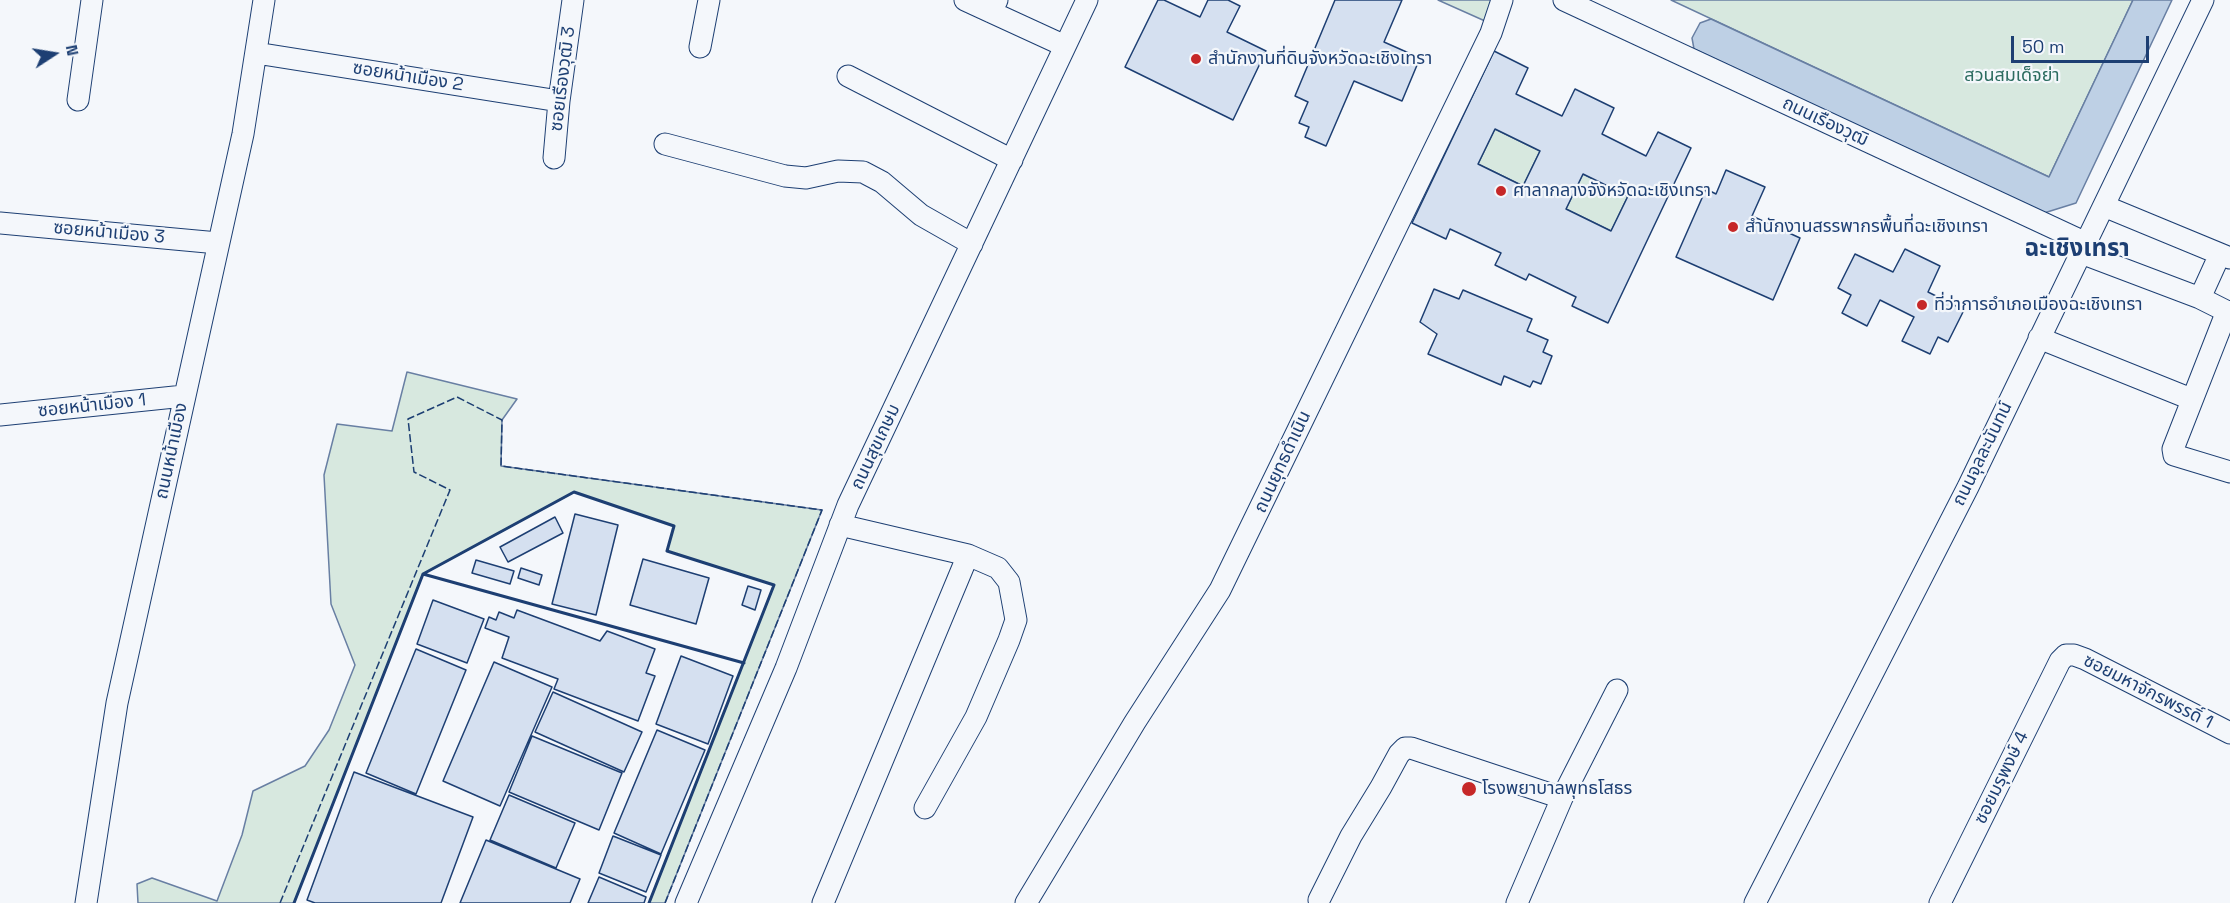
<!DOCTYPE html>
<meta charset="utf-8">
<style>
body{margin:0}
#map{position:relative;width:2230px;height:903px;overflow:hidden;background:#f4f7fb;font-family:"Space Grotesk",sans-serif}
canvas{display:block}
.north{position:absolute;left:24px;top:24px;width:60px;height:60px;-webkit-text-stroke:4px #f4f7fb;paint-order:stroke;rotate:78deg;font-size:16px;font-weight:700;line-height:24px;text-align:center;color:#1d3f73}
.north::after{content:'';display:block;margin:auto;width:21px;height:27px;background:#1d3f73;clip-path:polygon(50% 0,100% 100%,50% 72%,0 100%)}
.scale{position:absolute;left:2011px;top:36px;width:138px;height:27px;box-sizing:border-box;border:3px solid #1d3f73;border-top:0;padding-left:8px;font-size:18px;line-height:21px;white-space:nowrap;color:#1d3f73;-webkit-text-stroke:4px #f4f7fb;paint-order:stroke}
</style>
<div id="map">
<canvas width="2230" height="903"></canvas>
<div class="north">N</div>
<div class="scale">50 m</div>
</div>
<script>
const ctx = document.querySelector('canvas').getContext('2d');
ctx.lineJoin = 'round';
function fill(path, color) { ctx.fillStyle = color; ctx.fill(path, 'evenodd'); }
const poly = rows => new Path2D(rows.map(r => 'M' + r).join(''));
function stroke(path, color, width, dash) { ctx.strokeStyle = color; ctx.lineWidth = width; ctx.lineCap = dash ? 'butt' : 'round'; ctx.setLineDash(dash || []); ctx.stroke(path); }
function write(font, color, halo, rows, align = 'center') {
  ctx.font = font + ' "Space Grotesk","Noto Sans Thai",sans-serif'; ctx.lineWidth = 4.5; ctx.setLineDash([]); ctx.textBaseline = 'middle'; ctx.strokeStyle = halo; ctx.fillStyle = color; for (const [text, x, y, turn = 0] of rows) {
    ctx.save(); ctx.translate(x, y); ctx.rotate((+turn || 0) * Math.PI / 180); ctx.textAlign = isNaN(turn) ? turn : align; if (halo) ctx.strokeText(text, 0, 0); ctx.fillText(text, 0, 0); ctx.restore();
  }
}
const green = poly([
 [1438,0,1494,0,1485,21,1438,0],
 [1671,0,2133,0,2049,177,1671,0],
 [1495,129,1540,151,1523,186,1478,164,1495,129],
 [1583,174,1628,196,1611,231,1566,209,1583,174],
 [407,372,517,399,502,420,501,466,822,510,665,903,649,903,774,585,667,551,674,526,574,492,423,574,294,903,138,903,137,884,152,878,217,901,242,835,253,791,305,766,329,730,355,665,331,604,324,475,337,424,392,431,407,372]
]);
fill(green, '#d7e8df');
stroke(green, '#687fa3', 1.5);
const water = poly([
 [2133,0,2172,0,2076,203,2044,213,1694,49,1692,38,1700,23,1711,19,2049,177,2133,0]
]);
fill(water, '#bed0e5');
stroke(water, '#687fa3', 1.5);
const building = poly([
 [1158,0,1164,0,1200,17,1208,0,1228,0,1240,6,1227,32,1266,51,1233,120,1125,67,1158,0],
 [1335,0,1402,0,1384,42,1420,58,1402,101,1354,81,1326,146,1305,137,1309,127,1299,123,1308,102,1295,96,1335,0],
 [1494,51,1528,68,1516,94,1562,116,1575,89,1614,108,1602,134,1646,156,1658,132,1691,148,1608,323,1572,306,1576,297,1529,274,1526,280,1495,265,1501,253,1450,229,1446,239,1412,223,1494,51],
 [1495,129,1540,151,1523,186,1478,164,1495,129],
 [1583,174,1628,196,1611,231,1566,209,1583,174],
 [1726,170,1765,187,1752,216,1800,238,1773,300,1676,257,1706,189,1716,194,1726,170],
 [1905,249,1940,266,1928,292,1964,310,1948,342,1938,337,1930,354,1902,341,1914,317,1880,300,1867,326,1842,313,1851,295,1838,288,1855,254,1893,272,1905,249],
 [1434,289,1459,299,1463,290,1532,319,1527,331,1548,340,1543,352,1552,356,1541,384,1533,381,1530,387,1504,376,1501,385,1428,354,1437,334,1420,322,1434,289],
 [575,514,618,525,596,615,552,604,575,514],
 [555,517,563,533,508,562,500,547,555,517],
 [643,559,709,578,696,624,630,605,643,559],
 [476,560,514,571,510,584,472,573,476,560],
 [521,568,542,575,539,585,518,578,521,568],
 [748,586,761,590,755,610,742,605,748,586],
 [433,600,484,619,467,663,417,644,433,600],
 [517,610,600,641,607,631,655,649,646,673,655,676,638,721,554,689,558,679,502,658,509,637,485,628,489,617,496,620,499,612,514,618,517,610],
 [416,649,466,670,416,794,366,773,416,649],
 [681,656,733,676,708,744,656,724,681,656],
 [494,662,552,687,500,806,443,781,494,662],
 [553,692,642,732,624,772,535,732,553,692],
 [657,730,705,750,661,854,614,833,657,730],
 [532,736,622,773,599,830,509,792,532,736],
 [354,772,473,817,441,903,315,903,307,900,354,772],
 [509,795,575,823,556,868,490,840,509,795],
 [613,836,661,855,646,892,599,873,613,836],
 [486,840,580,879,570,903,460,903,486,840],
 [599,877,646,897,644,903,588,903,599,877]
]);
fill(building, '#d5e0f0');
stroke(building, '#1d3f73', 1.5);
const minor = poly([
 [965,0,991,12],
 [997,0,991,12,1065,46],
 [1564,0,2086,243],
 [700,47,709,0],
 [256,53,559,101],
 [848,76,1012,160],
 [78,100,92,0],
 [665,144,785,176,806,178,838,171,863,172,882,182,921,215,972,244],
 [554,158,559,101,573,0],
 [2104,206,2230,258],
 [0,223,218,243],
 [2081,253,2200,298,2230,313],
 [2200,298,2220,254],
 [2227,311,2173,449,2174,455,2230,472],
 [2039,338,2191,399],
 [0,415,184,396],
 [840,525,968,555],
 [1562,798,1617,690],
 [1319,900,1351,836,1381,787,1399,754,1405,748,1411,748,1562,798,1517,903],
 [86,903,117,703,243,134,264,0],
 [686,903,786,668,848,505,1087,0],
 [823,903,968,555,998,568,1009,582,1016,620,1009,640,976,717,925,808],
 [1026,903,1135,722,1220,590,1491,33,1502,0],
 [1755,903,1968,487,2203,0],
 [1940,903,2060,661,2066,655,2074,655,2085,659,2230,733]
]);
stroke(minor, '#1d3f73', 23);
stroke(minor, '#f4f7fb', 21);
stroke(poly([
 [280,903,450,490,414,472,408,419,457,397,502,420,501,466,822,510,665,903]
]), '#1d3f73', 1.5, [8, 3]);
stroke(poly([
 [423,574,744,663],
 [294,903,423,574,574,492,674,526,667,551,774,585,649,903]
]), '#1d3f73', 3);
for (const [x, y, r, color] of [
 [1196,59,6,"#c62828"],
 [1501,191,6,"#c62828"],
 [1733,227,6,"#c62828"],
 [1922,305,6,"#c62828"],
 [1469,789,8,"#c62828"]
]) { const dot = new Path2D(); dot.arc(x, y, r, 0, 2 * Math.PI); ctx.fillStyle = color; ctx.fill(dot); stroke(dot, '#f4f7fb', 2); }
write('18px', '#1d3f73', '#f4f7fb', [
 ["สำนักงานที่ดินจังหวัดฉะเชิงเทรา",1208,59],
 ["ศาลากลางจังหวัดฉะเชิงเทรา",1513,191],
 ["สำนักงานสรรพากรพื้นที่ฉะเชิงเทรา",1745,227],
 ["ที่ว่าการอำเภอเมืองฉะเชิงเทรา",1934,305],
 ["โรงพยาบาลพุทธโสธร",1482,789]
], 'left');
write('18px', '#2c6c60', '#f4f7fb', [
 ["สวนสมเด็จย่า",2012,76]
]);
write('18px', '#1d3f73', '#f4f7fb', [
 ["ซอยหน้าเมือง 2",408,77,9],
 ["ซอยเรืองวุฒิ 3",563,79,-83],
 ["ถนนเรืองวุฒิ",1825,122,25],
 ["ซอยหน้าเมือง 3",109,233,5],
 ["ซอยหน้าเมือง 1",92,406,-6],
 ["ถนนสุขเกษม",876,447,-65],
 ["ถนนหน้าเมือง",172,451,-78],
 ["ถนนจุลละนันทน์",1983,454,-64],
 ["ถนนยุทธดำเนิน",1283,462,-65],
 ["ซอยมหาจักรพรรดิ์ 1",2148,692,27],
 ["ซอยมรุพงษ์ 4",2002,778,-64]
]);
write('bold 24px', '#1d3f73', '#f4f7fb', [
 ["ฉะเชิงเทรา",2077,249]
]);
</script>
